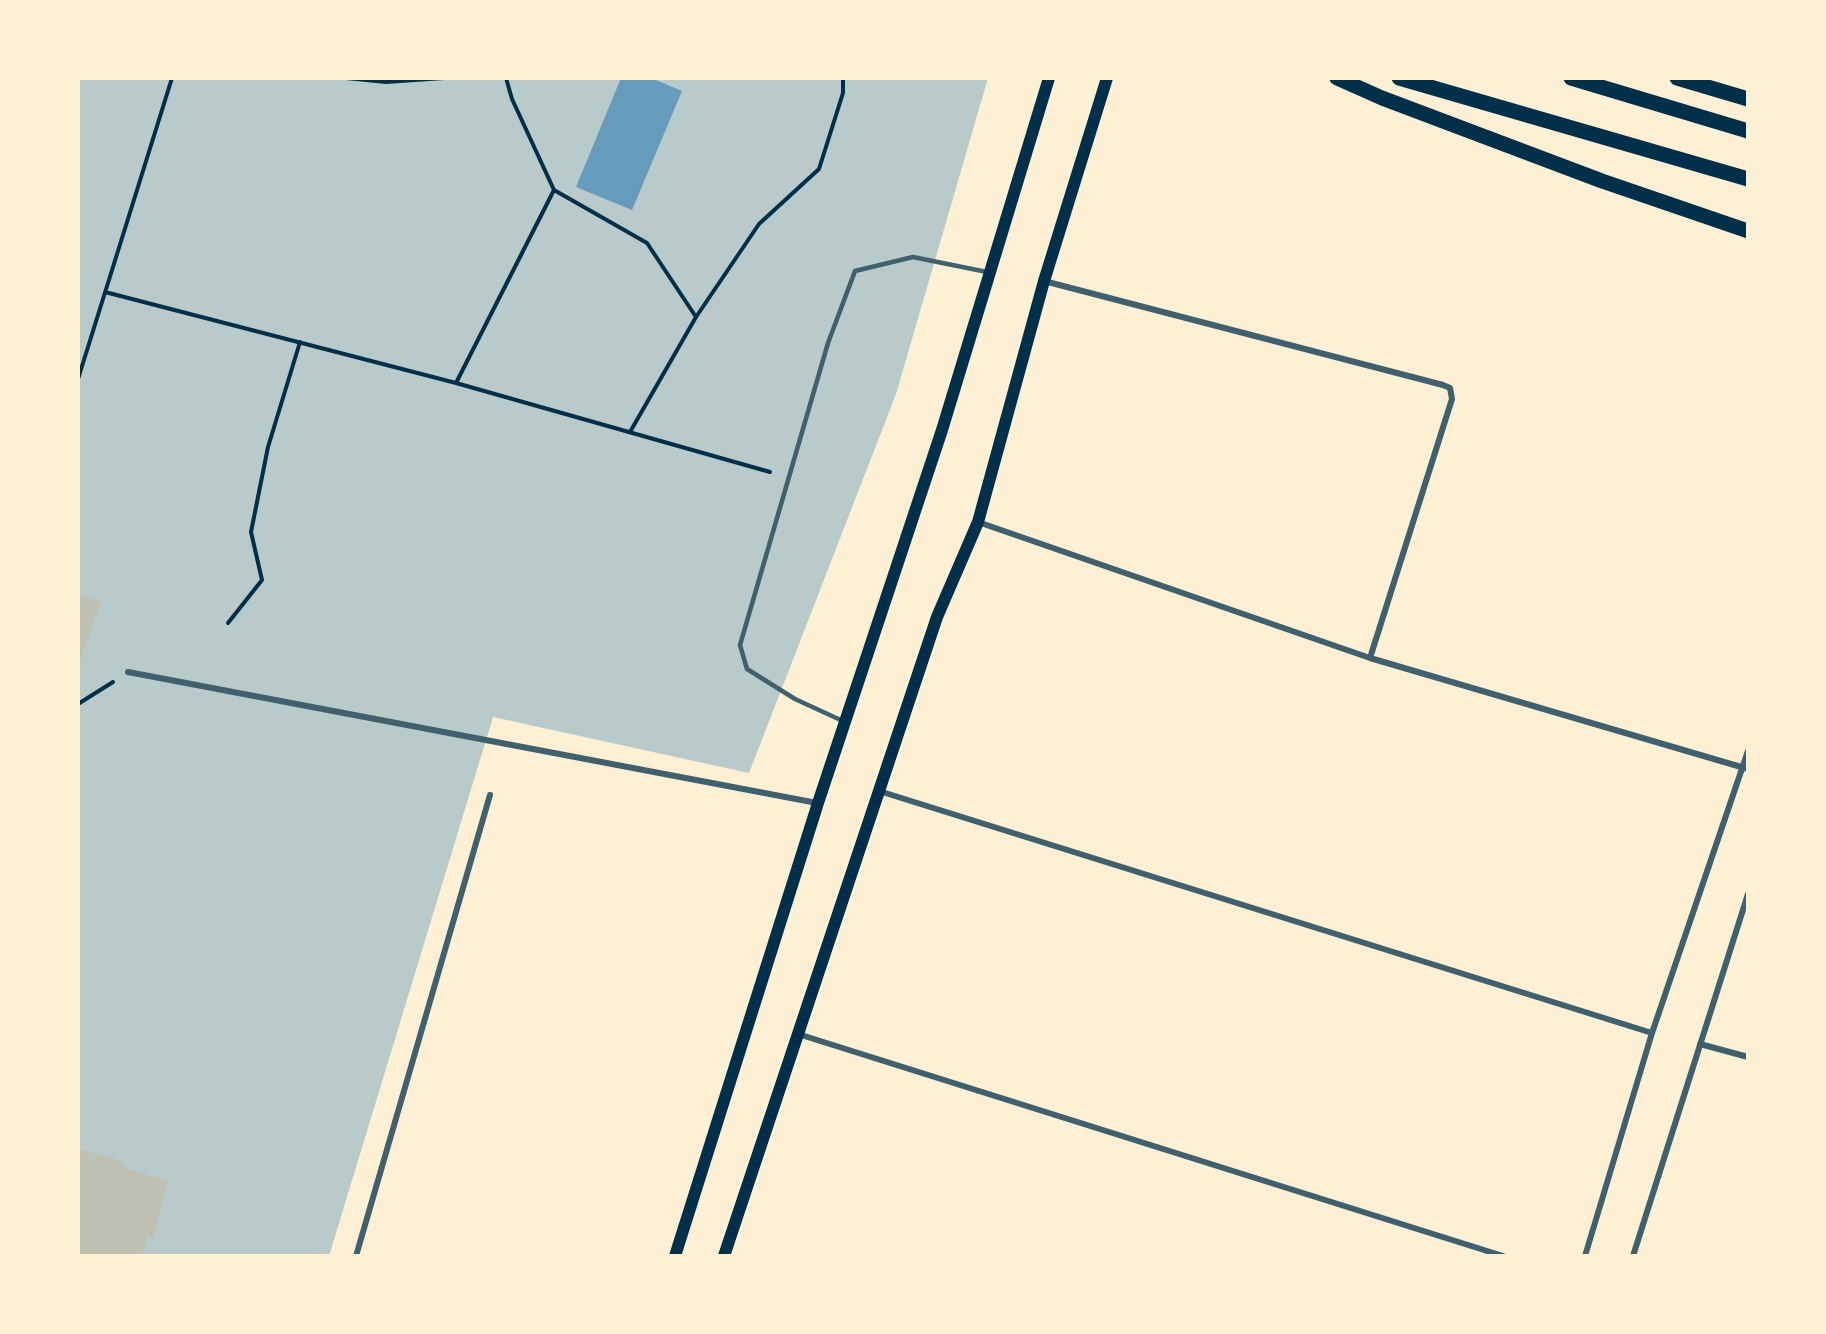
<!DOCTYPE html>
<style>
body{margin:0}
#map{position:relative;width:1826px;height:1334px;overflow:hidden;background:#fdf0d5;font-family:"Sofia Sans Condensed",sans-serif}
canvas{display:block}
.frame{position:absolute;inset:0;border:80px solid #fdf0d5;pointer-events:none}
</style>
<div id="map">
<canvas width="1826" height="1334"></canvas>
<div class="frame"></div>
</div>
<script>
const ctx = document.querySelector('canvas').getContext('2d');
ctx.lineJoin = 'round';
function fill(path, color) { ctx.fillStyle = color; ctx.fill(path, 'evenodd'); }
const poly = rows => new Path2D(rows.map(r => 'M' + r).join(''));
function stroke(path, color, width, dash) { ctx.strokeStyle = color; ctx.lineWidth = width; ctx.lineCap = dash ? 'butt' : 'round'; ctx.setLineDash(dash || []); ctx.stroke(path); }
fill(poly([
 [78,78,988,78,896,394,749,773,493,717,329,1256,78,1256]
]), '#b9caca');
fill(poly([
 [621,78,651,78,682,91,632,210,576,187]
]), '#669bbc');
fill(poly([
 [78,594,101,602,78,666],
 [78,1149,122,1161,126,1169,168,1181,153,1238,147,1236,142,1256,78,1256]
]), '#bec0b2');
stroke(poly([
 [346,78,386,82,444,78],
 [506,78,512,99,554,190,647,243,696,317],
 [105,292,456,383,770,472],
 [78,379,172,78],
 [456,383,554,190],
 [630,432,696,317,759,224,819,169,843,93,843,78],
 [228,623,262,580,251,532,268,447,300,342],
 [78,704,113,682]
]), '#003049', 4);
stroke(poly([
 [845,722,795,699,747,669,740,645,828,343,855,271,913,257,987,272]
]), '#3f606c', 4.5);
stroke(poly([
 [1044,281,1443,385,1450,388,1452,399,1370,658],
 [978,522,1370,658,1748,769],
 [128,672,817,803],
 [879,791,1652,1033],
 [798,1034,1503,1256],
 [1700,1044,1748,1057],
 [356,1256,490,795],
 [1585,1256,1652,1033,1748,751],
 [1633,1256,1748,894]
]), '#3f606c', 6);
stroke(poly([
 [675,1256,818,803,942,430,1049,78],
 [724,1256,937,617,978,522,1044,281,1107,78]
]), '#003049', 12);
stroke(poly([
 [1337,78,1382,98,1602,181,1748,231],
 [1399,78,1748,179],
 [1571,78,1748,131],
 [1677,78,1748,99]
]), '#003049', 15);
</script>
